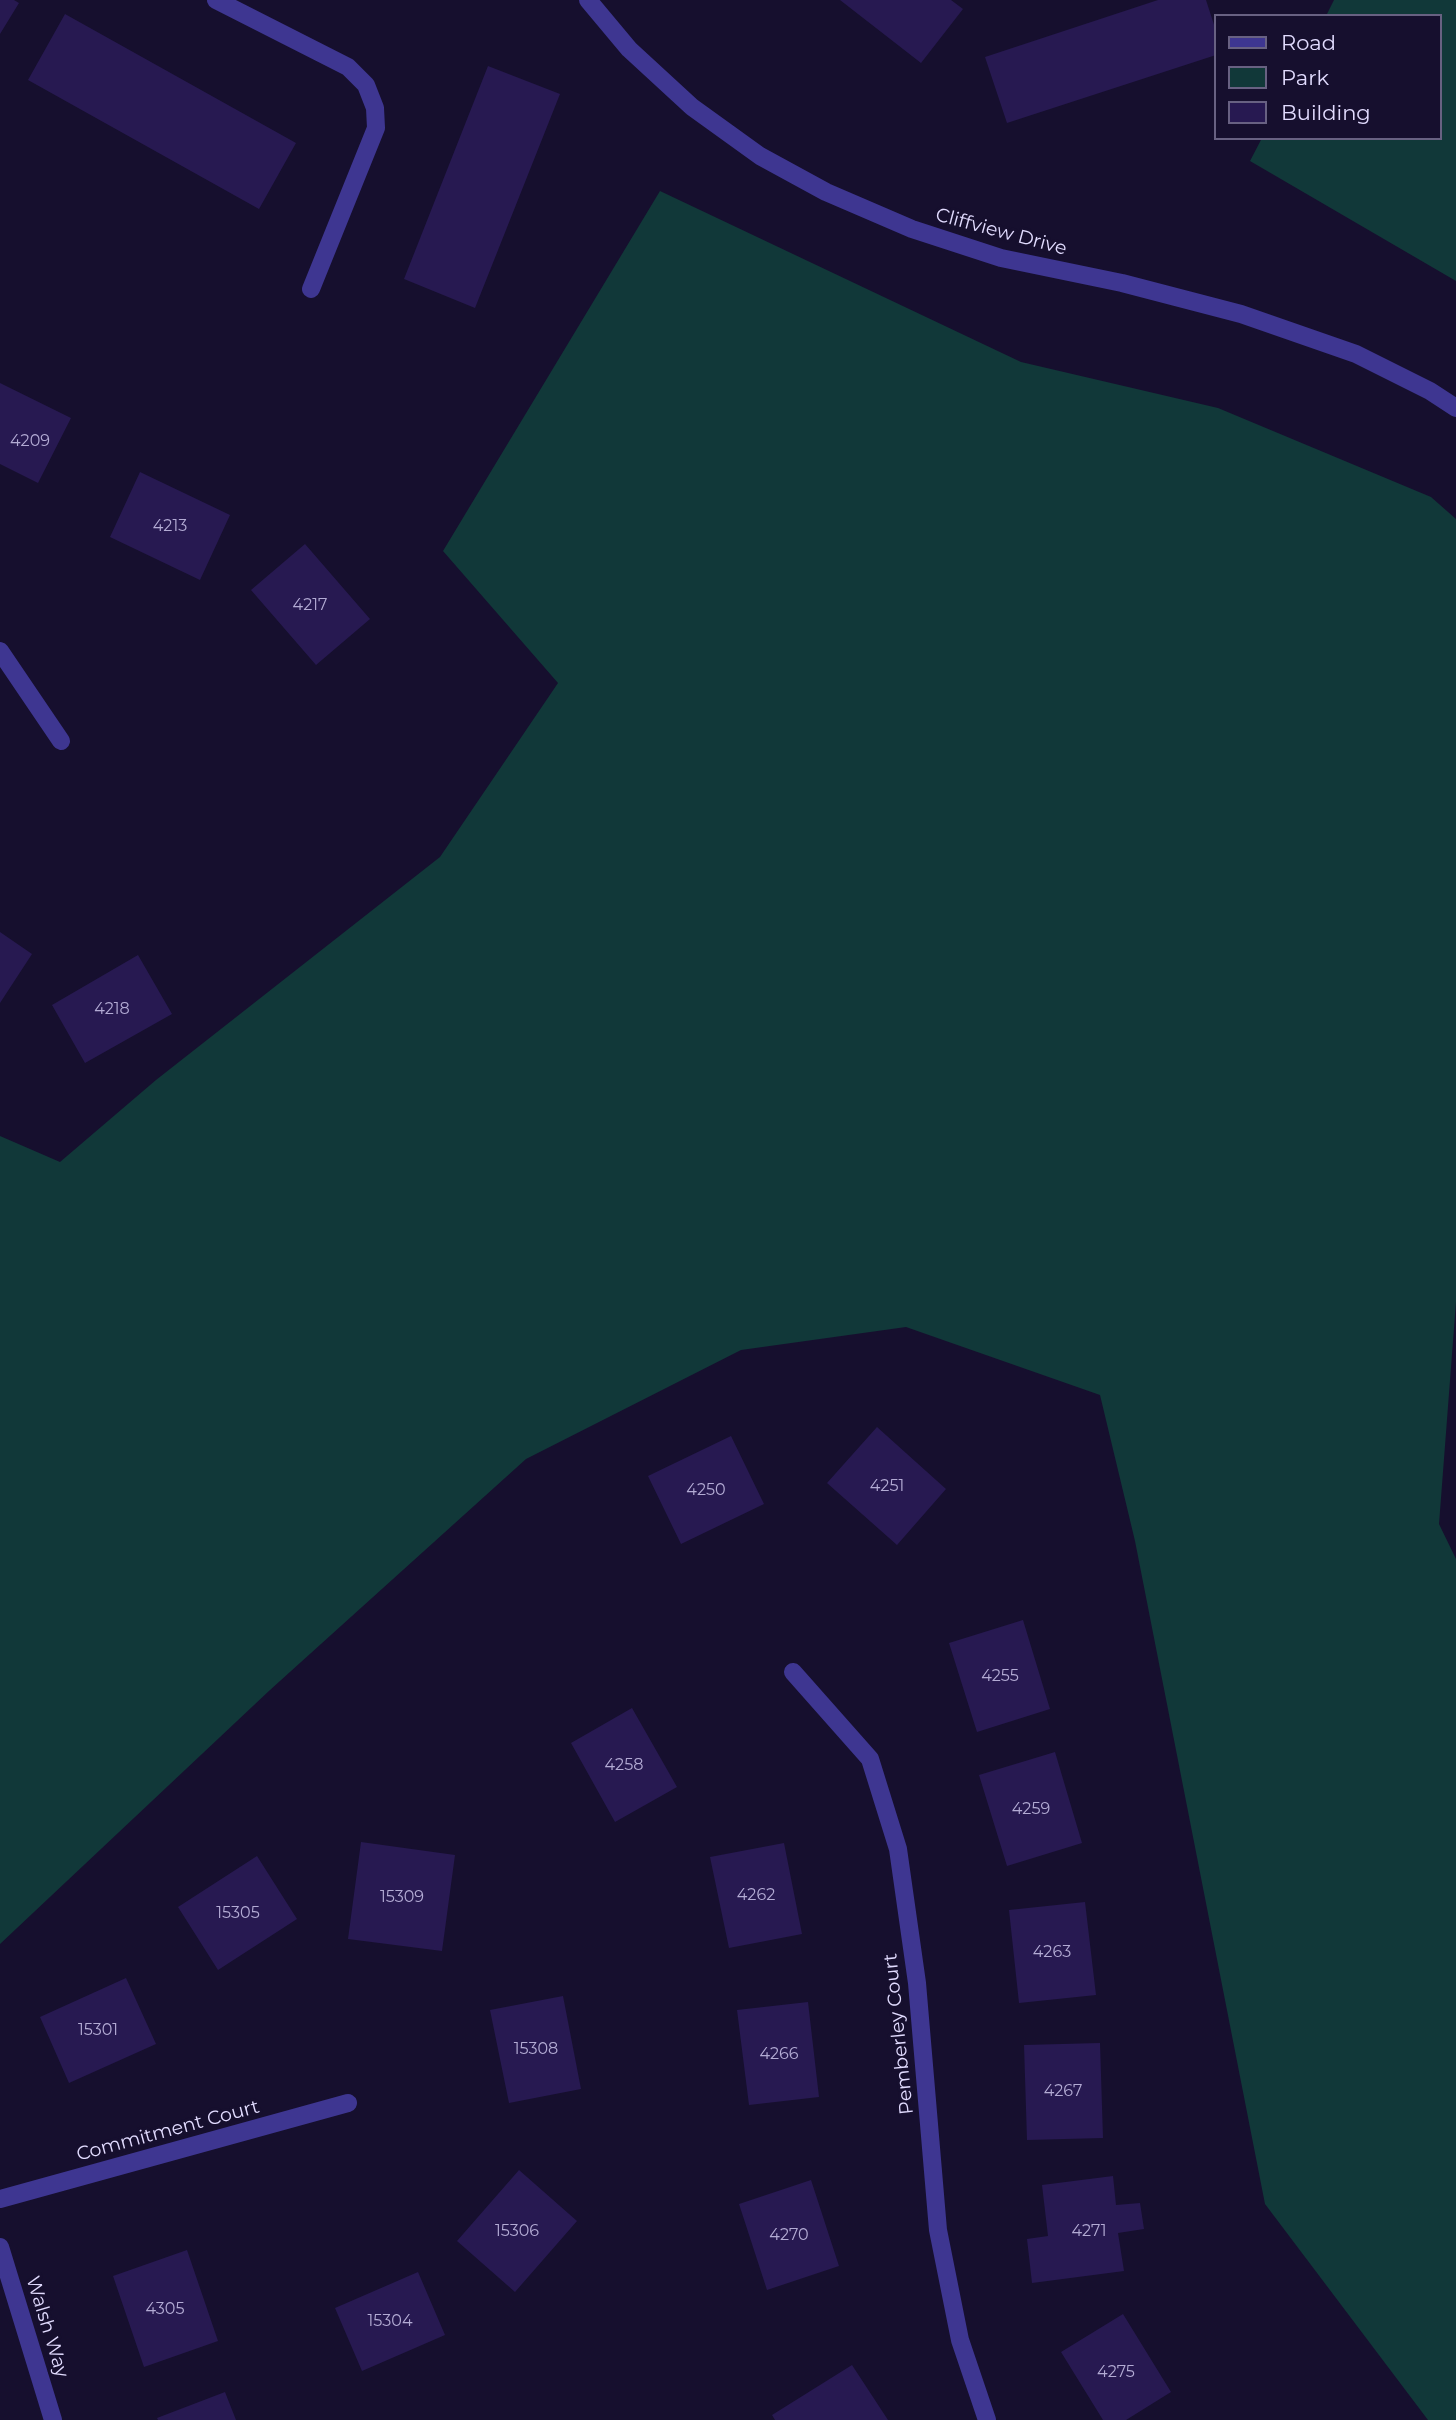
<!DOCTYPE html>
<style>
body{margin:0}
#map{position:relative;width:1456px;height:2420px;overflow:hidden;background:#160f2e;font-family:Montserrat,sans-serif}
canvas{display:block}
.legend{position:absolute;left:1214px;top:14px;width:228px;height:126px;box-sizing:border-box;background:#160f2e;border:2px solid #686182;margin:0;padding:9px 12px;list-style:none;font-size:21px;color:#e2dcff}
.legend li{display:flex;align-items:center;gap:14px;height:35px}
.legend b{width:35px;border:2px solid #686182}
</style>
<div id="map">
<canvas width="1456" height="2420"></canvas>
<ul class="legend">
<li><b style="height:9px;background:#3e3691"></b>Road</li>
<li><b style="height:19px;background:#113839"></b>Park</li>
<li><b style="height:19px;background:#271951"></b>Building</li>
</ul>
</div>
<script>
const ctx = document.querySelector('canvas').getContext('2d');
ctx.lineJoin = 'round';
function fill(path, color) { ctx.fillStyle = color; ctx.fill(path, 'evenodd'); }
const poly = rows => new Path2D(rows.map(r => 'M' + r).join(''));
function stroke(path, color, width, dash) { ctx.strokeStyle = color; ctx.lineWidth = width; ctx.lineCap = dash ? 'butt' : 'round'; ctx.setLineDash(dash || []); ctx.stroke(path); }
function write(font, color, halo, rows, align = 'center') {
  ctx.font = font + ' Montserrat,sans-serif'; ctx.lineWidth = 6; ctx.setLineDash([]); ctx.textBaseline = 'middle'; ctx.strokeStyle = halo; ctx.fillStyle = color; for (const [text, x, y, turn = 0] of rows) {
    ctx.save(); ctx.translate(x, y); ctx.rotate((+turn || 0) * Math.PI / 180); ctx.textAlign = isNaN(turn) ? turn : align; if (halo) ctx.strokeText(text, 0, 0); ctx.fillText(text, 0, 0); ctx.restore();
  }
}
fill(poly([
 [1334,0,1456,0,1456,281,1250,161,1262,138,1440,138,1440,16,1326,16],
 [660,191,1021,362,1218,408,1431,497,1456,519,1456,1302,1439,1524,1456,1559,1456,2420,1428,2420,1265,2204,1135,1541,1100,1395,906,1327,741,1350,526,1459,270,1690,0,1944,0,1136,60,1162,156,1080,440,857,558,683,443,551]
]), '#113839');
fill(poly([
 [0,0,14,0,19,3,0,34],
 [840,0,951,0,963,9,921,63],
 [1158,0,1206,0,1216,31,1216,55,1007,123,985,57],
 [65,14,296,143,259,209,28,80],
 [488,66,560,94,475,308,404,279],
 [0,383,71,418,38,483,0,464],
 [140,472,230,515,200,580,110,537],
 [305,544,370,619,316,665,251,590],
 [0,932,32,954,0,1003],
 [138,955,172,1014,85,1063,52,1005],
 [877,1427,946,1489,897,1545,827,1483],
 [731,1436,764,1504,681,1544,648,1476],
 [1023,1620,1050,1709,977,1732,949,1643],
 [632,1708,677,1787,615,1822,571,1743],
 [1055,1752,1082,1843,1007,1866,979,1775],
 [361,1842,455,1855,442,1951,348,1939],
 [784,1843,802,1934,729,1948,710,1857],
 [257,1856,297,1919,218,1970,178,1907],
 [1085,1902,1096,1995,1019,2003,1009,1910],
 [126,1978,156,2044,69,2083,40,2017],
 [563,1996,581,2089,509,2103,490,2010],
 [808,2002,819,2097,749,2105,737,2010],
 [1100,2043,1103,2138,1027,2140,1024,2045],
 [519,2170,577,2221,515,2292,457,2241],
 [1113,2176,1116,2205,1140,2203,1144,2229,1118,2233,1124,2271,1032,2283,1027,2239,1048,2236,1042,2185],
 [811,2180,839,2266,767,2290,739,2204],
 [187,2250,218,2341,144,2367,113,2276],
 [418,2272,445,2335,362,2371,335,2308],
 [1123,2314,1171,2392,1126,2420,1103,2420,1061,2352],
 [852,2365,888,2420,775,2420,772,2415],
 [225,2392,236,2420,158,2420,157,2418]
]), '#271951');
stroke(poly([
 [216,0,348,67,366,85,375,108,376,128,311,289],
 [588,0,629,49,692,107,760,156,826,192,912,229,1001,258,1122,283,1241,314,1356,354,1430,391,1456,408],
 [0,651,61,741],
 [793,1672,870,1759,898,1849,917,1983,938,2230,960,2340,987,2420],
 [0,2199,348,2103],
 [0,2247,53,2420]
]), '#3e3691', 18);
write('16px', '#b3abd4', null, [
 ["4209",30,441],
 ["4213",170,526],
 ["4217",310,605],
 ["4218",112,1009],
 ["4251",887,1486],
 ["4250",706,1490],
 ["4255",1000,1676],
 ["4258",624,1765],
 ["4259",1031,1809],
 ["4262",756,1895],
 ["15309",402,1897],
 ["15305",238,1913],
 ["4263",1052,1952],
 ["15301",98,2030],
 ["15308",536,2049],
 ["4266",779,2054],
 ["4267",1063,2091],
 ["15306",517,2231],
 ["4271",1089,2231],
 ["4270",789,2235],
 ["4305",165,2309],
 ["15304",390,2321],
 ["4275",1116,2372]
]);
write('19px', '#e2dcff', '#160f2e', [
 ["Cliffview Drive",1001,232,15],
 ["Pemberley Court",899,2034,-96],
 ["Commitment Court",168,2131,-15],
 ["Walsh Way",47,2327,73]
]);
</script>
